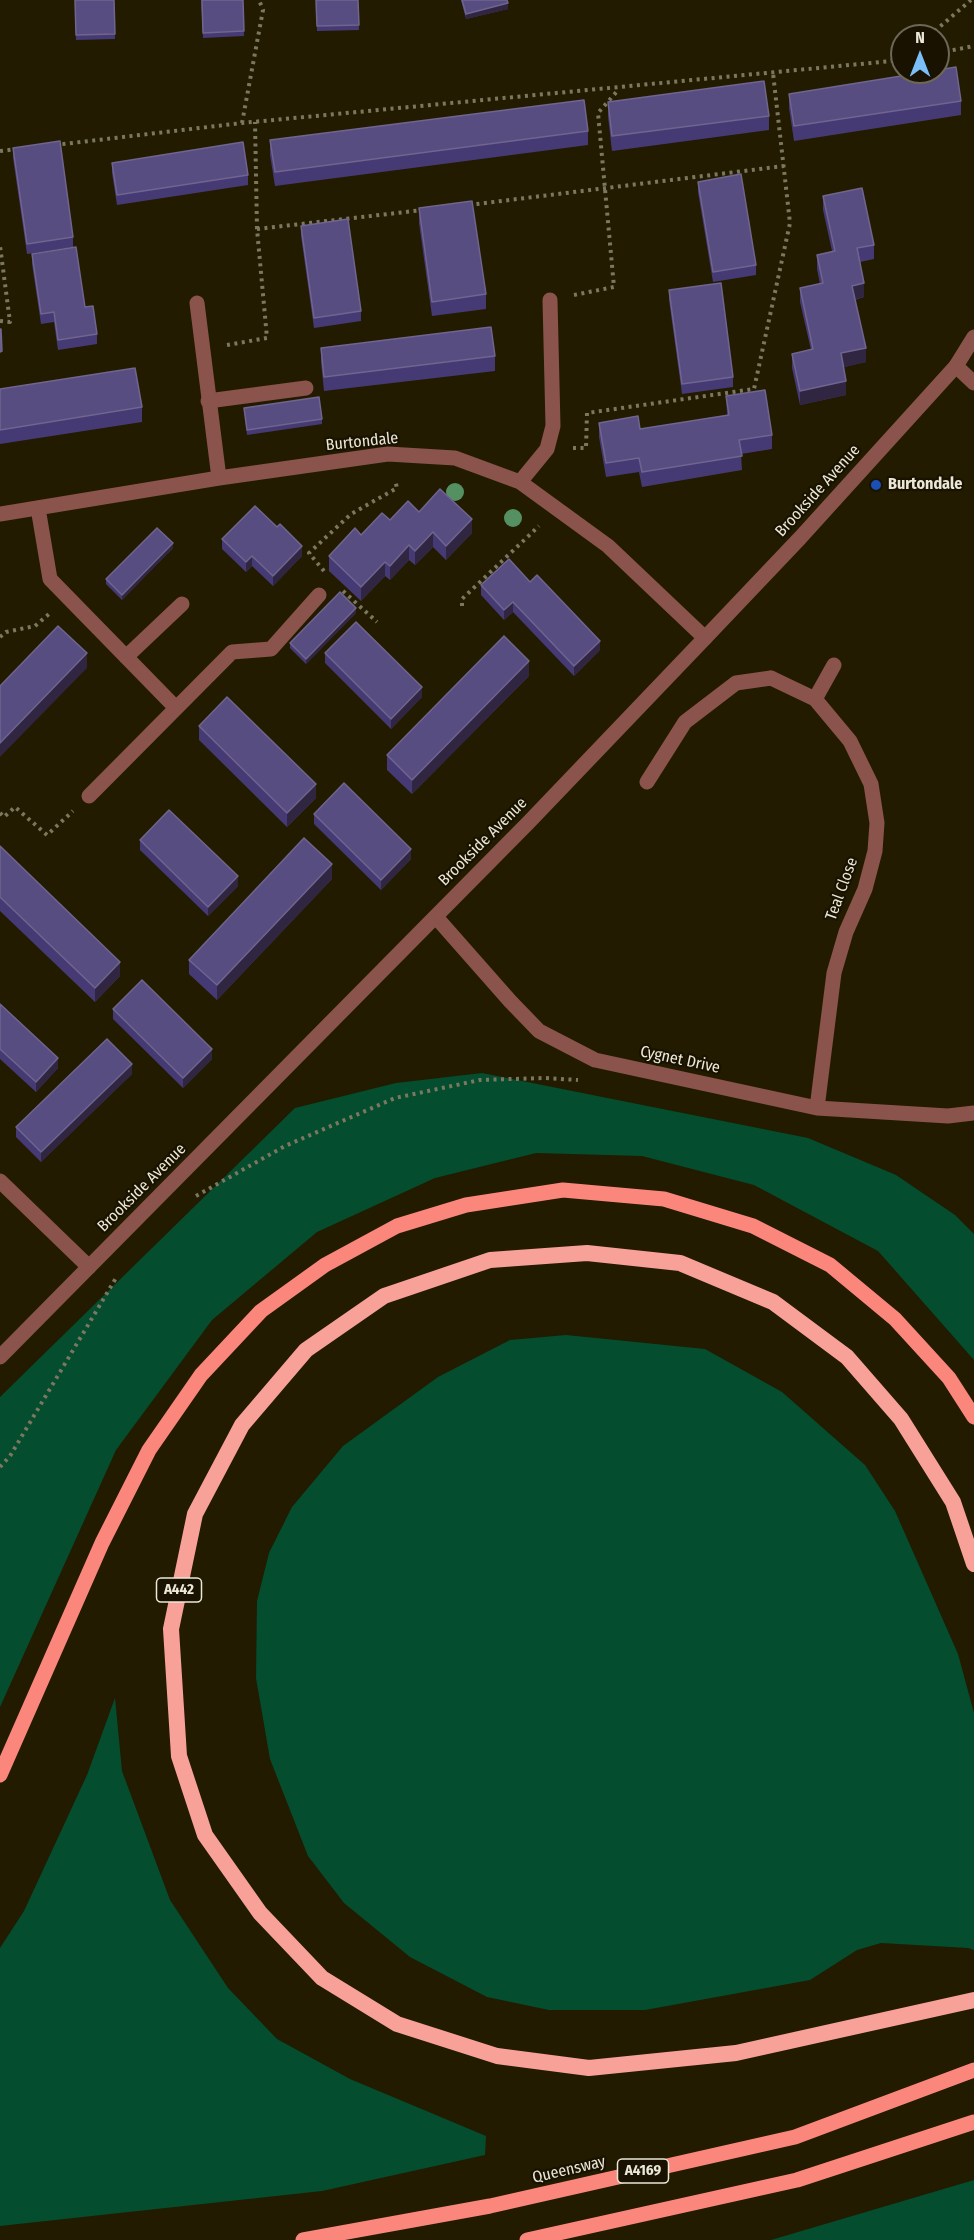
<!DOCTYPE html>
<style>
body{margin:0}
#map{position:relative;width:974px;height:2240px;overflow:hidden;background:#221b00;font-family:"Fira Sans Condensed",sans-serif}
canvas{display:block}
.north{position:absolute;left:890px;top:24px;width:60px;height:60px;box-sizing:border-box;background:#191200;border:2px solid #6d6856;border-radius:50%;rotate:0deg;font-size:16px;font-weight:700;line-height:24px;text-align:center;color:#ebe8d7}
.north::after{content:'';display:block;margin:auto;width:21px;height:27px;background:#7abff8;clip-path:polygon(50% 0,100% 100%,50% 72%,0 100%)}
</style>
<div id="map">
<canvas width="974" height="2240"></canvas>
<div class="north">N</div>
</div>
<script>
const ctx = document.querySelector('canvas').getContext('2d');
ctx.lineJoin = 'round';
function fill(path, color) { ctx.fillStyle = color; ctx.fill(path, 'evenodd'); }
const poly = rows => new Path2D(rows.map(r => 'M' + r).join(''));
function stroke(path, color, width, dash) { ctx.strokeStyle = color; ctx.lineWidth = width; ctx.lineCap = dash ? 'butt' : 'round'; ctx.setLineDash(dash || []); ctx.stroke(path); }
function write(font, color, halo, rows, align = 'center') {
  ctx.font = font + ' "Fira Sans Condensed",sans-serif'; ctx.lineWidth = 4.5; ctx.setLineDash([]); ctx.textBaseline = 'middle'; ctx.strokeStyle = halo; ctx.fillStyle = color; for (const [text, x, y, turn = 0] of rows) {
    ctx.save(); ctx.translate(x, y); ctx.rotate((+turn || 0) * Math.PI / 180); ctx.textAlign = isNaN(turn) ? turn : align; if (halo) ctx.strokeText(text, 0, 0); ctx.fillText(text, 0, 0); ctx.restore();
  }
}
fill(poly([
 [482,1073,808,1138,896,1175,955,1215,974,1234,974,1360,878,1251,754,1185,642,1156,536,1153,435,1178,317,1232,212,1320,116,1450,0,1707,0,1397,295,1108,396,1083],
 [566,1335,705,1349,782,1392,865,1465,895,1511,958,1654,974,1713,974,1950,968,1948,881,1943,857,1950,810,1980,645,2010,549,2010,487,1997,410,1957,344,1903,308,1856,270,1759,256,1678,257,1601,269,1553,292,1507,343,1446,438,1377,510,1340],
 [115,1698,122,1771,170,1900,228,1988,277,2039,350,2079,486,2136,485,2155,322,2191,0,2226,0,1948,24,1911,87,1775],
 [974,2180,974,2240,771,2240]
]), '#044d2e');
stroke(poly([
 [929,36,971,0],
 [938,53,974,46],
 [242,123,263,10,259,0],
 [55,145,242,123,902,60],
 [0,151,18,149],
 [469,205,784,166],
 [257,229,423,210],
 [574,295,614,287,598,113,619,89],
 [0,321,10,322,0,246],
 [227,345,267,338,257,229,255,122],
 [573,448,586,448,587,413,754,389,790,223,773,73],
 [324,571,309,553,351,514,397,488,395,480],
 [343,591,377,622],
 [462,606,462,599,539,526],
 [0,637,6,632,35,626,49,614],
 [0,813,4,817,15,807,47,835,73,811],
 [196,1196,285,1146,395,1098,480,1080,545,1078,578,1080],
 [0,1467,10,1456,116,1278]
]), '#7c7760', 4, [3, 4.5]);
stroke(poly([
 [208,401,306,388],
 [647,782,685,722,736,683,771,678]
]), '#8a534c', 15);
stroke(poly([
 [197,303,219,478],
 [956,366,974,383],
 [520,482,547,449,553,426,550,300],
 [38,508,50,579,176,708],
 [0,514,219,478,388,454,455,458,520,482,608,546,705,638],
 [126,657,182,604],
 [771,678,815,699,850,741,871,784,877,823,875,851,865,889,846,932,834,973,817,1108],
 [815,699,834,665],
 [89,796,232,652,271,649,319,595],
 [436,917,510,1001,539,1031,595,1060,817,1108,948,1116,974,1113],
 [0,1181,89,1267]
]), '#8a534c', 15);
stroke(poly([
 [0,1357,528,823,705,638,800,538,956,366,974,337]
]), '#8a534c', 15);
stroke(poly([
 [0,1775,102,1543,149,1450,201,1375,261,1311,325,1265,397,1226,466,1205,563,1190,664,1199,753,1226,830,1265,895,1319,949,1378,974,1417],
 [303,2240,490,2206,795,2137,974,2070],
 [527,2240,797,2180,974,2122]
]), '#fb877c', 15);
stroke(poly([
 [974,1564,953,1502,901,1419,847,1357,773,1302,680,1263,587,1253,490,1260,384,1296,306,1350,242,1425,195,1514,171,1629,179,1756,205,1835,260,1913,322,1978,397,2024,497,2056,589,2068,736,2053,974,2000]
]), '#f8a198', 16);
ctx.fillStyle = '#549062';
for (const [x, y] of [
 [455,492],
 [513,518]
]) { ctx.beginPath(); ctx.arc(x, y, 9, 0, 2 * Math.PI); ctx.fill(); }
fill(poly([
 [75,0,114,0,115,39,76,40],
 [201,0,243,0,244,36,203,38],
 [316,0,358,0,359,30,317,31],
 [461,0,507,0,508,9,466,19],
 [789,94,961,101,961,115,794,141,789,108],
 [608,102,769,116,769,130,612,151,608,117],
 [588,131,588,145,275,186,270,155,270,140],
 [13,148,73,237,73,247,27,254,13,158],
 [112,163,248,175,248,185,117,205,112,173],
 [698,182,756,265,756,275,713,282,698,192],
 [823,196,874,245,874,259,860,262,864,297,855,300,866,362,844,367,846,395,800,405,792,368,792,354,811,350,800,302,800,288,820,284,817,269,817,255,832,251,823,210],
 [419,208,486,294,486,309,432,316,419,223],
 [301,226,361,311,361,321,314,328,301,236],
 [32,254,97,334,97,344,58,350,54,322,41,324,32,264],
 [669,290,733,377,733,387,682,394,669,300],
 [321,348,495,356,495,371,324,391,321,362],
 [0,389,142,407,142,422,0,444],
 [726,396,772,435,772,449,741,454,742,470,642,487,639,472,606,477,599,437,599,423,640,429,727,415],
 [244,408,322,419,322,424,247,435],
 [419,512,472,533,446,560,433,547,415,565,409,560,390,580,385,576,361,601,329,571,329,556,361,535],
 [222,539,302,556,273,586,252,566,246,572,222,549],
 [173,548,122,600,106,584,106,579],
 [530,582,600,650,574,676,513,612,504,620,481,595,481,585],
 [356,613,306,664,290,648,290,643],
 [325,653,422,697,391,729,325,663],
 [529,676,412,794,387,770,387,755],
 [199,726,316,798,287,827,199,740],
 [314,814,411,859,381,890,314,824],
 [140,840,238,886,208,916,140,850],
 [0,846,120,976,95,1002,0,911],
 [332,879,217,1000,189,974,189,960],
 [0,1004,58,1068,36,1092,0,1059],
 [113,1009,212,1059,183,1088,113,1019],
 [132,1074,41,1162,16,1137,16,1127]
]), '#463a75');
fill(poly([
 [508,3,508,9,466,19,466,14],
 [864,283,864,297,852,300,852,286],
 [866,348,866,362,841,368,841,353],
 [846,381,846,395,800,405,800,391],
 [472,519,472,533,446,560,446,546],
 [433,532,433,547,415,565,415,551],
 [173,543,173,548,122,600,122,595],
 [409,545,409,560,390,580,390,566],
 [302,546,302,556,273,586,273,576],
 [252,556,252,566,246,572,246,562],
 [385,562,385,576,361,601,361,587],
 [513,602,513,612,504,620,504,610],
 [356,608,356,613,306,664,306,659],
 [600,641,600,650,574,676,574,666],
 [87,653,87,668,0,757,0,743],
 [529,661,529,676,412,794,412,780],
 [422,687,422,697,391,729,391,719],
 [316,784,316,798,287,827,287,813],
 [411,849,411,859,381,890,381,880],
 [332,864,332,879,217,1000,217,985],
 [238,876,238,886,208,916,208,907],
 [120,962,120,976,95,1002,95,988],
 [212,1049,212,1059,183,1088,183,1078],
 [58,1058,58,1068,36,1092,36,1082],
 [132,1064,132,1074,41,1162,41,1152]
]), '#302642');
const building = poly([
 [75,0,114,0,115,34,76,35,75,0],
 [202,0,243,0,244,31,203,33,202,0],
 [316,0,358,0,359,25,317,26,316,0],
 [462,0,507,0,508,3,466,14,462,0],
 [956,67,961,101,794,126,789,94,926,72,938,72,938,70,956,67],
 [764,81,769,116,612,136,608,102,764,81],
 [584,100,588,131,275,172,270,140,584,100],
 [60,141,73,237,27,244,13,148,60,141],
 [243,142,248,175,117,195,112,163,243,142],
 [741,174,756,265,713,272,698,182,741,174],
 [862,188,874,245,857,248,864,283,852,286,866,348,841,353,846,381,800,391,792,354,813,349,800,288,823,283,817,255,835,251,823,196,862,188],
 [472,201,486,294,432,302,419,208,472,201],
 [348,219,361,311,314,318,301,226,348,219],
 [76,247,85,307,93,306,97,334,58,340,54,312,41,314,32,254,76,247],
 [721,283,733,377,682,384,669,290,721,283],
 [491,327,495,356,324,377,321,348,491,327],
 [0,329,1,329,2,351,0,352,0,329],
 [135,368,142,407,0,430,0,389,135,368],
 [765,390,772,435,739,440,742,456,642,472,639,458,606,463,599,423,638,416,640,429,729,415,726,396,765,390],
 [319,397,322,419,247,430,244,408,319,397],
 [440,489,472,519,446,546,433,532,415,551,409,545,390,566,385,562,361,587,329,556,355,528,361,535,382,513,390,520,408,501,419,512,440,489],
 [255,506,277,527,280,524,302,546,273,576,252,556,246,562,222,539,255,506],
 [157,528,173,543,122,595,106,579,157,528],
 [509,559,530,582,537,575,600,641,574,666,513,602,504,610,481,585,509,559],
 [340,592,356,608,306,659,290,643,340,592],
 [356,622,422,687,391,719,325,653,356,622],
 [58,626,87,653,0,743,0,686,58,626],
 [504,636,529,661,412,780,387,755,504,636],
 [227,697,316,784,287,813,199,726,227,697],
 [344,783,411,849,381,880,314,814,344,783],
 [169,810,238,876,208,907,140,840,169,810],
 [304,838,332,864,217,985,189,960,304,838],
 [0,846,120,962,95,988,0,897,0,846],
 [142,980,212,1049,183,1078,113,1009,142,980],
 [0,1004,58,1058,36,1082,0,1049,0,1004],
 [107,1039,132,1064,41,1152,16,1127,107,1039]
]);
fill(building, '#584d80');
stroke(building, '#6f658e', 1.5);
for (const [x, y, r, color] of [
 [876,485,6,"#1a4fb4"]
]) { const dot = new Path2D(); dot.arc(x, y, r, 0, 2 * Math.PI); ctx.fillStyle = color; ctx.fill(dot); stroke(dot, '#191200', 2); }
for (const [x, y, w] of [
 [179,1590,45],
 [643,2171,51]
]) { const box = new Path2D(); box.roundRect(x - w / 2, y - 12, w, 24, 4.5); ctx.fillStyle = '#191200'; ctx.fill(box); stroke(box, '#ebe8d7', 1.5); }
write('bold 15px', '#ebe8d7', null, [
 ["A442",179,1590],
 ["A4169",643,2171]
]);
write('16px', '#ebe8d7', '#191200', [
 ["Burtondale",362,442,-6],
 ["Brookside Avenue",818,491,-48],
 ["Brookside Avenue",483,842,-45],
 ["Teal Close",842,889,-70],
 ["Cygnet Drive",680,1060,12],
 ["Brookside Avenue",142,1188,-45],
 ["Queensway",569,2170,-13]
]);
write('bold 16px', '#ebe8d7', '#191200', [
 ["Burtondale",888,485]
], 'left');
</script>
